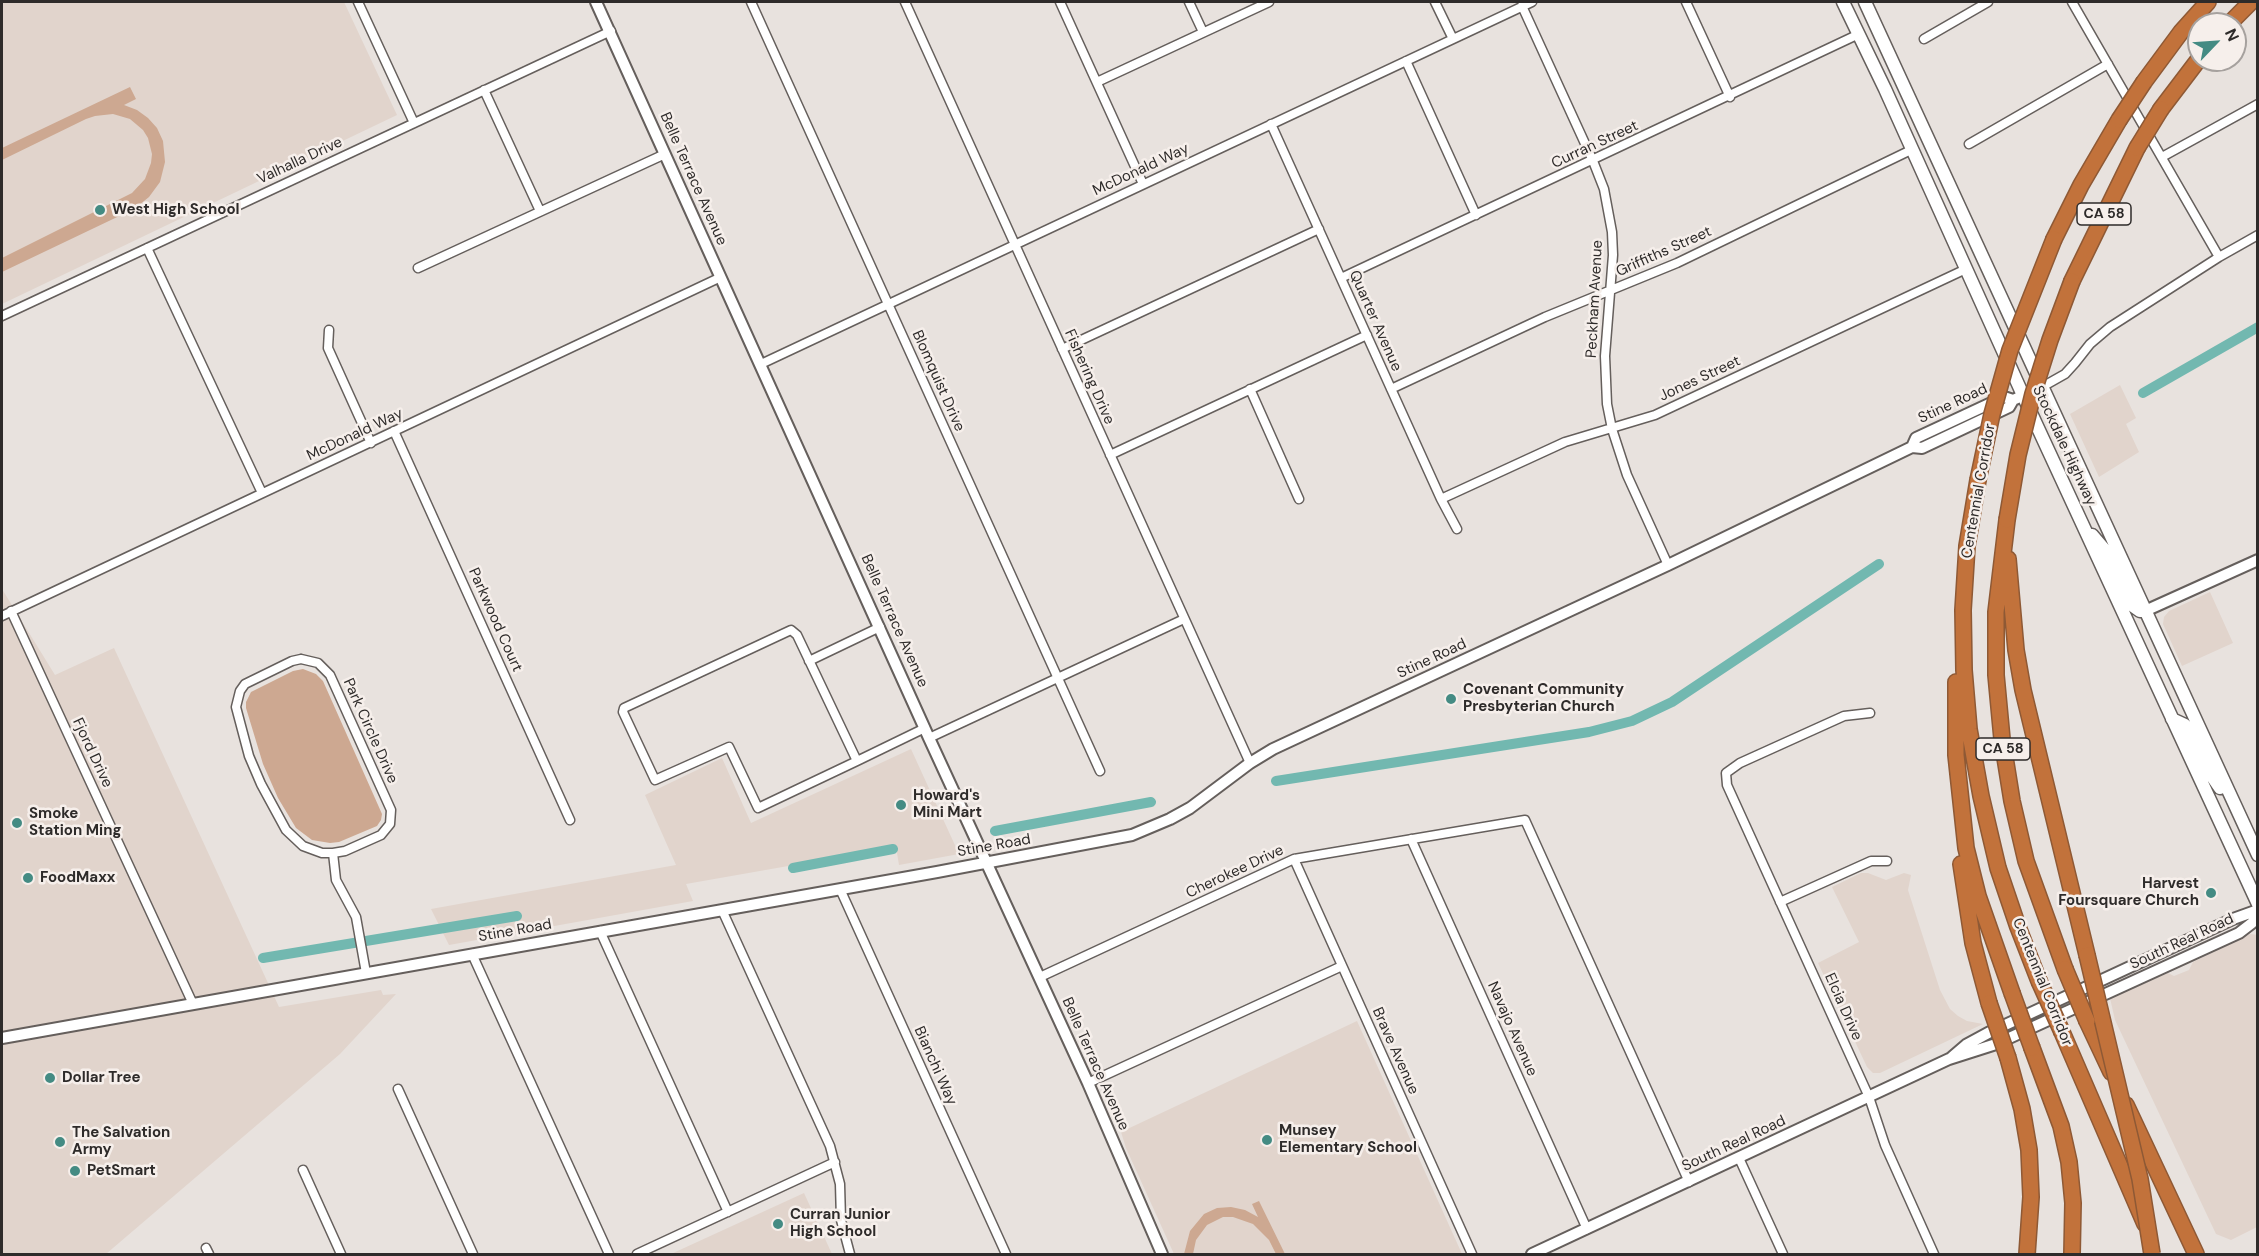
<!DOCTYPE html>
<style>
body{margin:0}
#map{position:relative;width:2259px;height:1256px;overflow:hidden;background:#e8e2de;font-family:"DM Sans",sans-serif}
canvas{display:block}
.frame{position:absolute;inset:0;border:3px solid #2e2b2a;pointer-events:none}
.north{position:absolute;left:2187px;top:12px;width:60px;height:60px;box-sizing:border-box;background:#f6efeb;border:2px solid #a6a19e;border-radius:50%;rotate:65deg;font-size:16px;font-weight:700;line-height:24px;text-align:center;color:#2e2b2a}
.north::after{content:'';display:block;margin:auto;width:21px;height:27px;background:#448b83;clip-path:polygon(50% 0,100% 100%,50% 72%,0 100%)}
</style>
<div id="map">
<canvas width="2259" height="1256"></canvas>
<div class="frame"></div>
<div class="north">N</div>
</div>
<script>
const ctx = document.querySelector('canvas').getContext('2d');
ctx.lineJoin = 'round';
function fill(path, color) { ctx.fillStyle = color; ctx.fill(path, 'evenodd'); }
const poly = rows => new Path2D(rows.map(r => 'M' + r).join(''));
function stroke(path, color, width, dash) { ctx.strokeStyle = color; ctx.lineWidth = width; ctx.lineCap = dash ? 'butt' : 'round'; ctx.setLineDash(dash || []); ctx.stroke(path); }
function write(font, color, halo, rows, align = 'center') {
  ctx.font = font + ' "DM Sans",sans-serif'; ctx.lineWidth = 5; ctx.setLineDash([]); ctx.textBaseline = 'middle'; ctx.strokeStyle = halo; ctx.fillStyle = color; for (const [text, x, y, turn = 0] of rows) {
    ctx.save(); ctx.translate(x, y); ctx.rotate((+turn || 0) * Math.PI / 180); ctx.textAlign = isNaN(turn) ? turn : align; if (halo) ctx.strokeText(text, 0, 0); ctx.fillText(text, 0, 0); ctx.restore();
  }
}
fill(poly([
 [2,2,344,2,397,115,2,304],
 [2120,385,2136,418,2126,424,2139,452,2099,477,2070,414],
 [2,589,55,675,114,648,279,1007,381,990,383,995,396,994,340,1054,106,1254,2,1254],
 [2210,592,2233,643,2182,666,2163,624,2164,617,2169,611],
 [911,749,959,854,899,865,896,847,686,884,693,901,449,945,431,909,676,865,645,795,722,758,751,823],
 [1861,873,1868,873,1886,880,1904,873,1911,875,1908,890,1940,990,1950,1009,1958,1016,1967,1021,1983,1024,1880,1073,1873,1073,1867,1067,1818,963,1859,942,1832,887],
 [2250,934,2258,935,2257,1227,2231,1240,2216,1234,2115,1020,2110,998,2168,973,2174,976,2189,970,2193,962],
 [1357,1021,1462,1254,1174,1254,1126,1148,1121,1132],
 [804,1193,832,1254,671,1254]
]), '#e1d4cc');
fill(poly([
 [130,87,136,99,124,105,137,110,148,118,157,128,163,141,165,162,160,182,149,197,134,209,2,272,2,258,132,193,145,179,151,163,152,154,148,138,143,130,130,119,113,114,95,116,86,119,2,160,2,148],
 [303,669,316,674,323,681,382,814,381,820,377,826,339,842,330,843,312,840,296,828,278,798,263,764,246,708,246,702,251,692,293,671],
 [1259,1201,1285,1254,1276,1254,1269,1240,1253,1224,1233,1217,1223,1217,1207,1225,1196,1240,1193,1254,1184,1254,1190,1231,1204,1214,1217,1208,1231,1207,1245,1210,1258,1217,1252,1204]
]), '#cda891');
stroke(poly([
 [2143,393,2258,327],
 [1276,781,1589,732,1632,721,1672,702,1879,564],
 [995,831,1151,802],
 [793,868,893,849],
 [263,958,517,916]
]), '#72b8b0', 10);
const minor = poly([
 [358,2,414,123],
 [751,2,1100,771],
 [905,2,1250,763],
 [1060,2,1143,184],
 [1189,2,1203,32],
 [1435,2,1453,39],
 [1686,2,1730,97],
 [2072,2,2219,257],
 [1522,6,1593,161,1604,189,1612,232,1613,255,1605,356,1607,404,1612,429,1627,475,1668,565],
 [1924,39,1988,2],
 [1406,61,1476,215],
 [1097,82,1269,2],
 [484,90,540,211],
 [1271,124,1441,499,1457,529],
 [1969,144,2108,64],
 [2162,157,2258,104],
 [147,248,262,493],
 [418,268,665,154],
 [1341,278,1859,34],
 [2,316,611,31],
 [329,330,328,348,371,443],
 [1062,349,1319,229],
 [761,364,1532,2],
 [2042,387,2065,374,2075,363,2090,344,2110,327,2219,257,2258,235],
 [1250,389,1299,499],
 [1391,389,1545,317,1677,263,1911,150],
 [394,431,570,820],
 [1110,455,1367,335],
 [1441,499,1565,442,1655,415,1966,269],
 [11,611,193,1004],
 [2,616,721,277],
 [301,659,318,663,330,675,391,810,390,824,381,835,345,851,333,853,322,853,303,846,286,830,261,784,249,756,236,707,240,691,245,684,292,661,301,659],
 [809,661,880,627],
 [1870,713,1844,716,1740,763,1726,773,1727,785,1869,1097,1885,1145,1934,1254],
 [929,738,1184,619],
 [857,761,797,635,791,630,624,708,623,712,655,780,729,747,758,808,857,761,925,728],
 [1411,839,1587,1229],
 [333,853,336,880,356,917,366,973],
 [1294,859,1472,1254],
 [840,889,1006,1254],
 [1780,902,1871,861,1887,861],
 [722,910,830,1146,840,1184,841,1220,850,1254],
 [600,931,728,1212],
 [472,954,609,1254],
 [1040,977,1294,859,1525,820,1689,1182],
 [1088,1083,1342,966],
 [398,1089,473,1254],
 [1739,1158,1783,1254],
 [303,1170,341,1254],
 [206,1248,209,1254],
 [637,1254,835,1162]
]);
const tertiary = poly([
 [596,2,929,738,1088,1083,1162,1254],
 [1912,447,1916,438,2004,397,2013,400],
 [2145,611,2258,560],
 [2,1038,937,872,1132,835,1170,819,1190,808,1250,763,1273,749,1668,565,1912,447,1922,448,2009,407,2013,400,2029,393],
 [1952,1057,1966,1045,1990,1032,2233,919,2258,910],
 [1532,1254,1949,1059,1996,1044,2239,933,2252,923,2258,915]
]);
const secondary = poly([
 [1843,2,1885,89,2031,413,2258,904],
 [1865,2,2258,855],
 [2092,535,2104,549,2133,606,2140,611,2145,611],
 [2172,719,2185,725,2207,769,2220,788]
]);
const motorway = poly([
 [2229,24,2251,2],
 [2144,82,2181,32,2208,2],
 [2161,109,2199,59],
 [2054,239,2081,185,2119,120],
 [2072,281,2137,148],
 [1978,480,1967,546,1963,610,1964,670,1969,729,1981,796,1998,868,2018,927,2039,981],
 [2007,520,1996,612,1996,675,2002,739,2012,801,2026,861,2065,969],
 [2008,559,2016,650,2023,690,2087,955],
 [1956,682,1956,755,1966,848,1978,896,2012,993],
 [1961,864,1973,943,1989,1003],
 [2087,1021,2111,1072],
 [2062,1032,2145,1224],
 [2032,1048,2061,1126,2069,1162,2073,1203,2072,1254],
 [2008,1058,2022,1109,2029,1150,2031,1197,2027,1254],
 [2126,1105,2196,1254]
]);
stroke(minor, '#655f5c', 11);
stroke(tertiary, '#655f5c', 14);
stroke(secondary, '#655f5c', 15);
stroke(motorway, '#8e5935', 18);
stroke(minor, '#fff', 8);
stroke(tertiary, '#fff', 10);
stroke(secondary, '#fff', 12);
stroke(motorway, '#c2723b', 15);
const motorwayBridge = poly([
 [2119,120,2144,82],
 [2137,148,2161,109],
 [1978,480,1992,414,2010,350,2054,239],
 [2007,520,2018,455,2033,394,2050,340,2072,281],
 [2087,955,2140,1179,2152,1254],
 [2065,969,2087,1021],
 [2039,981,2062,1032],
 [2012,993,2032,1048],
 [1989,1003,2008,1058]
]);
stroke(motorwayBridge, '#8e5935', 18, []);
stroke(motorwayBridge, '#c2723b', 15);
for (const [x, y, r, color] of [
 [100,210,6,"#448b83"],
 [1451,699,6,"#448b83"],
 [901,805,6,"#448b83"],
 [17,823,6,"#448b83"],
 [28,878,6,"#448b83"],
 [2211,893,6,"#448b83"],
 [50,1078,6,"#448b83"],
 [1267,1140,6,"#448b83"],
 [60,1142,6,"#448b83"],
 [75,1171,6,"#448b83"],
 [778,1224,6,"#448b83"]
]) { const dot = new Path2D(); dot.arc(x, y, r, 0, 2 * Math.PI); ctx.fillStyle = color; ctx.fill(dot); stroke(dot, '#f6efeb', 2); }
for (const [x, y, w] of [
 [2104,214,54],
 [2003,749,54]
]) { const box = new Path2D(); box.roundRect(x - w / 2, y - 11, w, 22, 4.5); ctx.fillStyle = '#f6efeb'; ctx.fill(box); stroke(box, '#2e2b2a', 1.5); }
write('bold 14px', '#2e2b2a', null, [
 ["CA 58",2104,214],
 ["CA 58",2003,749]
]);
write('15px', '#2e2b2a', '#f6efeb', [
 ["Curran Street",1595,145,-25],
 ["Valhalla Drive",300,161,-25],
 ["McDonald Way",1141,170,-25],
 ["Belle Terrace Avenue",693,179,66],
 ["Griffiths Street",1664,252,-24],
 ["Peckham Avenue",1595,299,-87],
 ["Quarter Avenue",1375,321,66],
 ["Fishering Drive",1089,377,66],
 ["Jones Street",1700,379,-25],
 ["Blomquist Drive",938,381,66],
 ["Stine Road",1953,404,-25],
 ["McDonald Way",355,435,-25],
 ["Stockdale Highway",2064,446,65],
 ["Centennial Corridor",1979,491,-80],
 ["Parkwood Court",495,620,66],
 ["Belle Terrace Avenue",894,621,66],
 ["Stine Road",1432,659,-25],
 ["Park Circle Drive",370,731,66],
 ["Fjord Drive",92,753,65],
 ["Stine Road",994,846,-10],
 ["Cherokee Drive",1235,872,-25],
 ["Stine Road",515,931,-10],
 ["South Real Road",2182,942,-25],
 ["Centennial Corridor",2042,982,68],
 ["Elcia Drive",1843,1007,66],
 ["Navajo Avenue",1512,1029,66],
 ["Brave Avenue",1395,1051,66],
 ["Belle Terrace Avenue",1095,1064,66],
 ["Bianchi Way",935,1066,66],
 ["South Real Road",1734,1144,-25]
]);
write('bold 15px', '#2e2b2a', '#f6efeb', [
 ["West High School",112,210],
 ["Covenant Community",1463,690],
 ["Presbyterian Church",1463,707],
 ["Howard's",913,796],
 ["Mini Mart",913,813],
 ["Smoke",29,814],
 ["Station Ming",29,831],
 ["FoodMaxx",40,878],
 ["Harvest",2199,884,"right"],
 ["Foursquare Church",2199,901,"right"],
 ["Dollar Tree",62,1078],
 ["Munsey",1279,1131],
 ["Elementary School",1279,1148],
 ["The Salvation",72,1133],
 ["Army",72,1150],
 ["PetSmart",87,1171],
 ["Curran Junior",790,1215],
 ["High School",790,1232]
], 'left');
</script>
